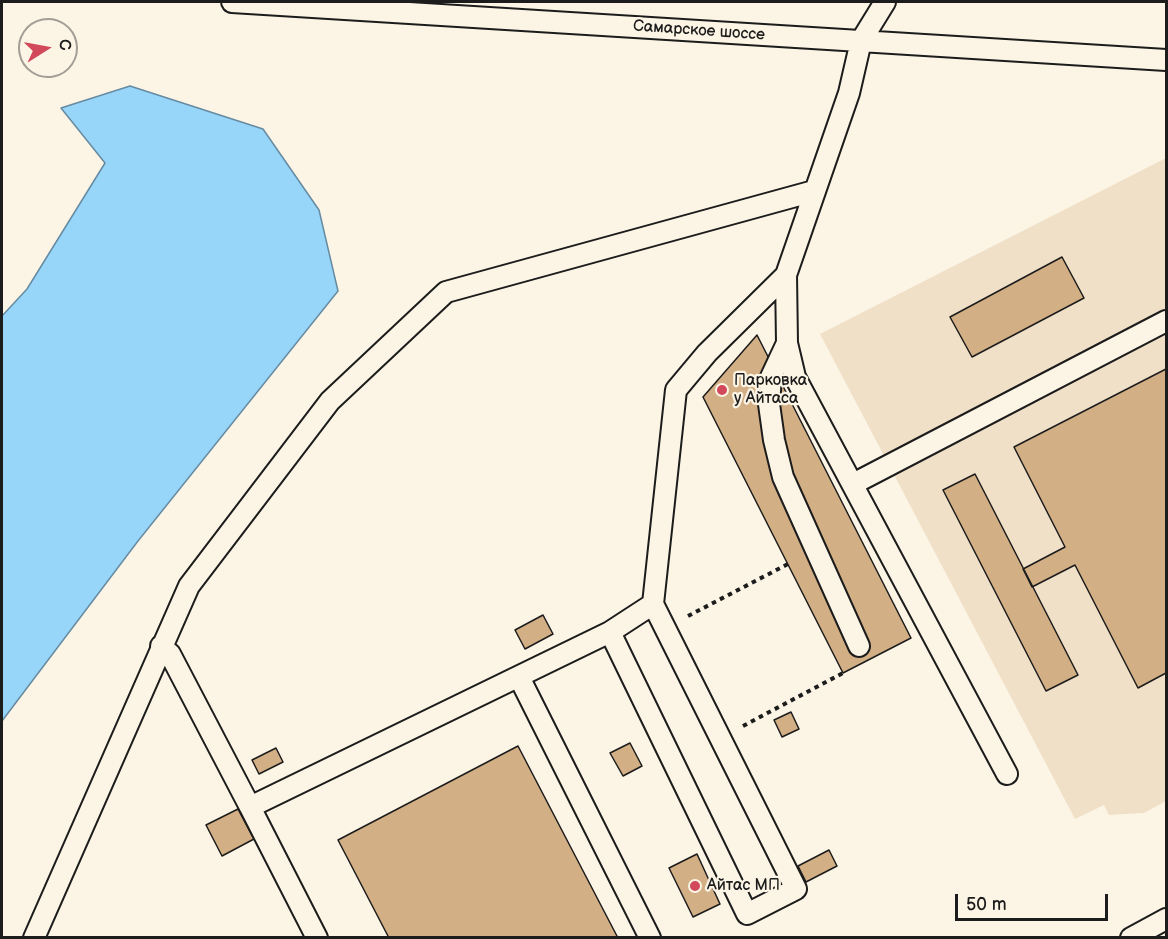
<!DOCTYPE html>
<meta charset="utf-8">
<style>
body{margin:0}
#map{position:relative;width:1168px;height:939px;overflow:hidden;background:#fcf5e5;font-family:"Balsamiq Sans",sans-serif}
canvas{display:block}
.frame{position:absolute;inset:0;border:3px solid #1c1c1c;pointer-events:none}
.north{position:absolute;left:18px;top:18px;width:60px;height:60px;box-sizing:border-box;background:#fcf5e5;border:2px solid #a29e95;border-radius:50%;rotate:79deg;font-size:16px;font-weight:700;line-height:24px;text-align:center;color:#1c1c1c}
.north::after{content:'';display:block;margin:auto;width:21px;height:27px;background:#d1495b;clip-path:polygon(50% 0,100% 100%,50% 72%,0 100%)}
.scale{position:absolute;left:955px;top:894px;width:153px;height:27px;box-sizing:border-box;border:3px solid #1c1c1c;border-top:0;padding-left:8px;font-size:18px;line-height:21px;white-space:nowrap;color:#1c1c1c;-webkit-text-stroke:4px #fcf5e5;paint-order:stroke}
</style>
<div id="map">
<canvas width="1168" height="939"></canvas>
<div class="frame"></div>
<div class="north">С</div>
<div class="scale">50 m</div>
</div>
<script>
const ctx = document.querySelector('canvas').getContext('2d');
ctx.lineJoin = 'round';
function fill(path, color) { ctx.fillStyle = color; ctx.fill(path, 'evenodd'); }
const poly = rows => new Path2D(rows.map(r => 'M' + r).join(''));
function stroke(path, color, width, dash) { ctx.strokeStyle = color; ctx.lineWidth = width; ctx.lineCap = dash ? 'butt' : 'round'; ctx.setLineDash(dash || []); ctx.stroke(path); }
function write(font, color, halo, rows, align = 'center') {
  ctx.font = font + ' "Balsamiq Sans",sans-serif'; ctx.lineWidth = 4.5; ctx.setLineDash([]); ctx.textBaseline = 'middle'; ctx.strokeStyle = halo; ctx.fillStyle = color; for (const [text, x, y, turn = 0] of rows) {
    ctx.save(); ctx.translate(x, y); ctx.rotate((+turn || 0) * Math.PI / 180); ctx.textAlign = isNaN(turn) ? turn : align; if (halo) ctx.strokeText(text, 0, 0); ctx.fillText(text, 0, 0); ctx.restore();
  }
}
fill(poly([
 [1166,158,1166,801,1144,813,1109,815,1104,805,1075,819,820,334]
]), '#f0e0c8');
const water = poly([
 [130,86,263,129,319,210,338,291,138,541,2,721,2,316,27,289,105,163,61,108,130,86]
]);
fill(water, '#97d5f9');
stroke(water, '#668ba1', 1.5);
const building = poly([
 [1062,257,1084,298,972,357,950,317,1062,257],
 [757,335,911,638,843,673,703,397,757,335],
 [1166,369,1166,673,1138,688,1075,565,1032,587,1023,569,1065,547,1014,447,1166,369],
 [975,474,1078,675,1046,691,943,490,975,474],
 [543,615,553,634,525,649,515,630,543,615],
 [791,712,799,729,782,737,774,720,791,712],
 [630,743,642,766,623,776,610,753,630,743],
 [518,746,618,938,389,938,338,840,518,746],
 [276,748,283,762,259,774,252,760,276,748],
 [238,809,254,839,222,856,206,825,238,809],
 [829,850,837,866,806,882,798,866,829,850],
 [697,854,720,904,693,917,669,868,697,854]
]);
fill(building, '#d3af85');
stroke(building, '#1c1c1c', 1.5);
const minor = poly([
 [232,2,1166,60],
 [885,2,861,41,849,93,786,275,787,343,795,377,1007,774],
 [787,343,771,377,769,404,774,440,783,477,859,646],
 [853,484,1166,321],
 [653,604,610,632,747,914,796,889,653,604,676,390,707,353,786,275],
 [161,646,170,654,250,807],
 [519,677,650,938],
 [34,938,189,586,330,401,446,292,814,191],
 [317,938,250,807,610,632],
 [1131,938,1166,919]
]);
stroke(minor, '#1c1c1c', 24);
stroke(poly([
 [688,616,788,564],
 [743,726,843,673]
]), '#1c1c1c', 4, [4.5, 4.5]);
stroke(minor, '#fcf5e5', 20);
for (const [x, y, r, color] of [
 [722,390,6,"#d1495b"],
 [695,886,6,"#d1495b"]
]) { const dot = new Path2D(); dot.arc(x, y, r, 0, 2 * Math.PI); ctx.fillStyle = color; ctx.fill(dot); stroke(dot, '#fcf5e5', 2); }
write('16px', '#1c1c1c', '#fcf5e5', [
 ["Самарское шоссе",699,31,4]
]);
write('16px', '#1c1c1c', '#fcf5e5', [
 ["Парковка",734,381],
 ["у Айтаса",734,399],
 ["Айтас МП",707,886]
], 'left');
</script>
